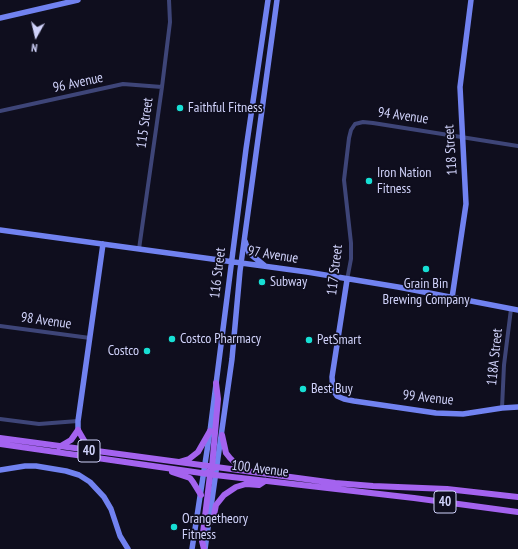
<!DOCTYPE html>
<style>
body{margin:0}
#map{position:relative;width:518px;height:549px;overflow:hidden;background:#0f0e1e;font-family:"PT Sans Narrow",sans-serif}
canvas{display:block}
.north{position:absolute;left:16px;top:16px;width:40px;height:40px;-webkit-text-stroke:3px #0f0e1e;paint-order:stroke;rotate:188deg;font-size:11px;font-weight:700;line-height:16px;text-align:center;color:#d0d2fa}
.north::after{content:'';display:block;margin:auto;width:14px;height:18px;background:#d0d2fa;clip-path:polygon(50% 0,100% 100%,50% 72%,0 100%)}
</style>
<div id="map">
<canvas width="518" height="549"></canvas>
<div class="north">N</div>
</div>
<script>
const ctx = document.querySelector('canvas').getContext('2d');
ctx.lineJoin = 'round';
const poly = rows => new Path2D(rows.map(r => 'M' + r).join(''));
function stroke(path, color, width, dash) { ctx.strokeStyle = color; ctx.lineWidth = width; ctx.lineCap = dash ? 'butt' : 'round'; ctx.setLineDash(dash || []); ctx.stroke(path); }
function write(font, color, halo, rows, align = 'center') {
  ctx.font = font + ' "PT Sans Narrow",sans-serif'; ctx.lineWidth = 3.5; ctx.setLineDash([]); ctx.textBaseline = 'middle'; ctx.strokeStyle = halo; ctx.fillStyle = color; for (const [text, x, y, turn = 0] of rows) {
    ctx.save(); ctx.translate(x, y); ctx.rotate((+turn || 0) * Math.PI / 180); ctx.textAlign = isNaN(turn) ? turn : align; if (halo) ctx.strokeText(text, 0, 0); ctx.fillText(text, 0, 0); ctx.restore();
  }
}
stroke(poly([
 [0,111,123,84,162,87],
 [139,249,162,87,170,22,169,0],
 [347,280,351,259,351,243,344,180,349,138,351,130,355,124,363,122,373,123,518,146],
 [0,326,90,338],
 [502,408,504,365,511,309],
 [0,419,39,424,78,421]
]), '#3e4578', 4);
stroke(poly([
 [0,18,78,0],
 [0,230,307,272,398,287,518,310],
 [245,241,249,253,265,266],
 [347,280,332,377,333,390,337,396,344,399,354,401,436,413,463,414,502,408,518,407],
 [452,298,466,204,460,87,471,0],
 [78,430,78,421,103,244],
 [0,470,25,466,36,466,66,471,79,475,90,482,104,497,111,509,120,536,128,549],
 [192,549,210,431,246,149,268,0],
 [205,549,232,359,240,271,277,0]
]), '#7182f0', 5.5);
stroke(poly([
 [78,430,85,442,97,450],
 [222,435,226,453,230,458,235,463,243,468,248,469],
 [0,438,335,483,373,486,447,489,518,497],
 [0,444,215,475,414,498,518,512],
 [59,447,71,440,78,430],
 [179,462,189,459,198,452,210,431],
 [213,469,212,467,218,399,216,383],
 [172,472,190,478,193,482,201,495],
 [209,523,213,520,216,505,224,495,236,487,246,484,259,485,265,481],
 [204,549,202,541,210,475,208,472]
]), '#a463ef', 6);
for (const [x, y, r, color] of [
 [180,108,4,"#17dfd4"],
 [369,181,4,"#17dfd4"],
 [426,269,4,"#17dfd4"],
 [262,282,4,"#17dfd4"],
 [172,339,4,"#17dfd4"],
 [309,340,4,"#17dfd4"],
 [147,351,4,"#17dfd4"],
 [303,389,4,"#17dfd4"],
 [174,527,4,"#17dfd4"]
]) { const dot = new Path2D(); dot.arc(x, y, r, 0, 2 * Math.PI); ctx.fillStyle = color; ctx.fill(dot); stroke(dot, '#0f0e1e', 1.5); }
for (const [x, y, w] of [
 [89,451,22],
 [445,502,22]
]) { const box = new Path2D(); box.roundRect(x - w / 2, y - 11, w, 22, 3); ctx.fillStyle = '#0f0e1e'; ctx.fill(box); stroke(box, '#d0d2fa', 1); }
write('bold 13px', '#d0d2fa', null, [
 ["40",89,451],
 ["40",445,502]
]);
write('14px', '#d0d2fa', '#0f0e1e', [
 ["96 Avenue",78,83,-12],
 ["94 Avenue",403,116,8],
 ["115 Street",145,123,-82],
 ["118 Street",451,150,-94],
 ["97 Avenue",273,255,9],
 ["117 Street",335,270,-83],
 ["116 Street",218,273,-83],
 ["98 Avenue",46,321,8],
 ["118A Street",495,357,-84],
 ["99 Avenue",428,398,6],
 ["100 Avenue",260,469,7]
]);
write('14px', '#d0d2fa', '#0f0e1e', [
 ["Faithful Fitness",188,108],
 ["Iron Nation",377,173],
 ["Fitness",377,189],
 ["Subway",270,282],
 ["Grain Bin",426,284,"center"],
 ["Brewing Company",426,300,"center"],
 ["Costco Pharmacy",180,339],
 ["PetSmart",317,340],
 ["Costco",139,351,"right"],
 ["Best Buy",311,389],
 ["Orangetheory",182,519],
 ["Fitness",182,535]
], 'left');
</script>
